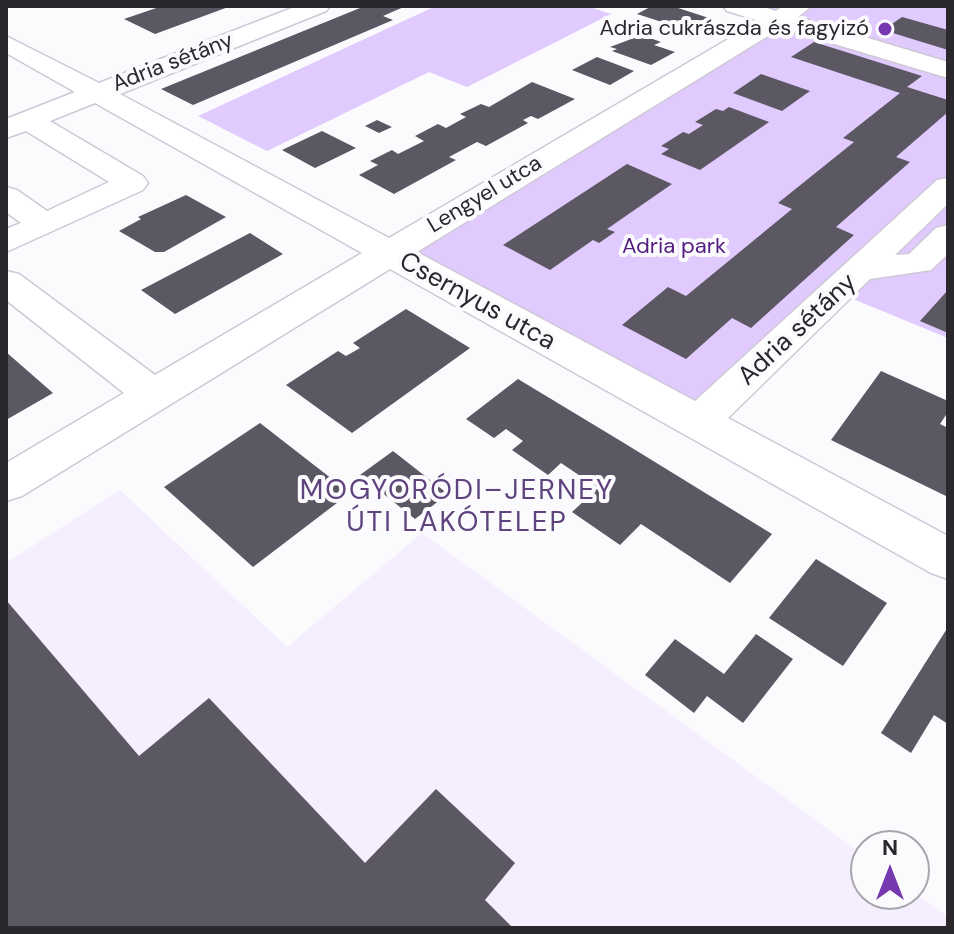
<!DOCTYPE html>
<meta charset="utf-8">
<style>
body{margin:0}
#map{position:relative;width:954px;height:934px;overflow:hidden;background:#fbfafd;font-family:"DM Sans",sans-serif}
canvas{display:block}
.frame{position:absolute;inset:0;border:8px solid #2a282d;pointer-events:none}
.north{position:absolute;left:850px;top:830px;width:80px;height:80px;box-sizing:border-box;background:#fbfafd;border:2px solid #a7a6aa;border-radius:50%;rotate:0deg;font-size:22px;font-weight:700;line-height:32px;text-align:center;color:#2a282d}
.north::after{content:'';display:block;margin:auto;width:28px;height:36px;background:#7538ae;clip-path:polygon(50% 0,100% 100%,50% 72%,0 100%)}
</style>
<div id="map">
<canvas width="954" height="934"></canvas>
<div class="frame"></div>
<div class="north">N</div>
</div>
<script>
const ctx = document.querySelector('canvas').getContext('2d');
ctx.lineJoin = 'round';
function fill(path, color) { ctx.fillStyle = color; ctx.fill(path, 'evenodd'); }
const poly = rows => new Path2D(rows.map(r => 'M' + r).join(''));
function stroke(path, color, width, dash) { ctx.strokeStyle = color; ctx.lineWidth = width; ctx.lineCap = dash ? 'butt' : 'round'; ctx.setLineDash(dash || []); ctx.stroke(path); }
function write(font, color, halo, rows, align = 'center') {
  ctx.font = font + ' "DM Sans",sans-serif'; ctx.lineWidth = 8; ctx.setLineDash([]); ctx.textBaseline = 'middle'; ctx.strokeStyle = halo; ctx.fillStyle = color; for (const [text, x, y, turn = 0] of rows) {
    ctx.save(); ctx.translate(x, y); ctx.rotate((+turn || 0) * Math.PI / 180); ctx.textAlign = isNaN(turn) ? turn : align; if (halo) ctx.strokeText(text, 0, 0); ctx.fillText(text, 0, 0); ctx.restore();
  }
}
fill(poly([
 [120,490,287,647,422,533,866,857,866,894,914,892,948,917,948,928,6,928,6,563]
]), '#f4eeff');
fill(poly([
 [436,6,587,6,611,14,467,87,429,72,267,151,198,116],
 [735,6,948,6,948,338,836,292,697,423,388,254,776,19]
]), '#e0cafe');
fill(poly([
 [162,6,231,6,155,34,124,19],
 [357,6,406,6,383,16,393,20,193,105,161,89,360,8],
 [652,6,672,6,715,20,693,32,637,14],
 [902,17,948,30,948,50,883,30],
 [642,35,661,42,654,45,675,52,651,65,612,51,617,49,610,47],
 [814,42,922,76,907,87,948,100,948,112,896,157,910,162,836,227,854,235,751,328,732,318,686,359,622,325,668,287,686,296,792,209,778,203,854,142,843,138,900,93,791,57],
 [597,57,634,71,610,85,572,70],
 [761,74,810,91,782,111,733,93],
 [532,82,575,99,538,119,531,116,523,120,528,123,486,146,477,142,449,157,456,160,394,194,359,175,378,165,370,161,392,150,398,154,424,141,415,136,438,124,446,128,466,117,460,114,481,104,489,107],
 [729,107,769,122,700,170,661,154,669,149,661,146,683,132,689,134,703,125,695,122,716,109,723,111],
 [377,120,392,127,379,133,365,126],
 [322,131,356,148,315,168,282,150],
 [627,164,672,184,607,229,615,232,599,243,593,240,550,270,503,245],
 [186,195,226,217,164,252,155,252,119,231,141,219,138,217],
 [250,233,283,254,175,314,141,290],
 [948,290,948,333,920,321],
 [406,309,470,348,352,433,286,385,338,351,346,356,360,348,353,343],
 [6,352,53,393,6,420],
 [881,371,948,401,948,412,940,424,948,428,948,497,831,440],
 [518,379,624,443,772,534,730,583,641,524,620,545,572,512,598,488,561,463,548,475,512,450,523,441,506,429,494,438,466,419],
 [260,423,350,493,253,567,164,487],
 [393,451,448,494,415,519,360,475],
 [816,559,887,603,843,666,769,618],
 [6,600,139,756,209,698,365,863,436,789,515,863,485,900,513,928,6,928],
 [948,627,948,724,934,715,911,753,881,733],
 [756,634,793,659,743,723,707,696,694,713,645,675,675,639,724,674]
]), '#5b5763');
const minor = poly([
 [297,6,330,6,326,11,120,94,389,238,759,21,727,11,723,6,760,6,776,11,783,6,812,6,798,17,948,62,948,78,781,28,417,252,695,401,937,180,948,178,948,204,895,255,909,254,936,228,948,225,948,254,931,270,870,279,728,418,948,536,948,579,931,573,390,269,22,496,6,501,6,463,124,393,6,300,6,271,19,274,155,375,362,253,95,103,50,121,143,176,148,183,143,190,6,252,6,229,21,223,6,212,6,187,17,190,47,211,109,182,26,131,6,138,6,119,75,92,6,53,6,36,99,83,297,6]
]);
stroke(minor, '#cec8d6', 3);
fill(minor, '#fff');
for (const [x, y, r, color] of [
 [885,29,8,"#7538ae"]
]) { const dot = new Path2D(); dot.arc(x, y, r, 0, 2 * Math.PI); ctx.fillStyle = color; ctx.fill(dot); stroke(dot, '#fbfafd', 3); }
write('22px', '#2a282d', '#fbfafd', [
 ["Adria cukrászda és fagyizó",869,29]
], 'right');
write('22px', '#2a282d', '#fbfafd', [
 ["Adria sétány",173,63,-21],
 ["Lengyel utca",485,195,-31]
]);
write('22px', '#531c81', '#fbfafd', [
 ["Adria park",674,247]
]);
write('26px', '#2a282d', '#fbfafd', [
 ["Csernyus utca",477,302,29],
 ["Adria sétány",798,330,-43]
]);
ctx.letterSpacing = '2px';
write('28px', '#5f437f', '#fbfafd', [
 ["MOGYORÓDI–JERNEY",457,492],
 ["ÚTI LAKÓTELEP",457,524]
]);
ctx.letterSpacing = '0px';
</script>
